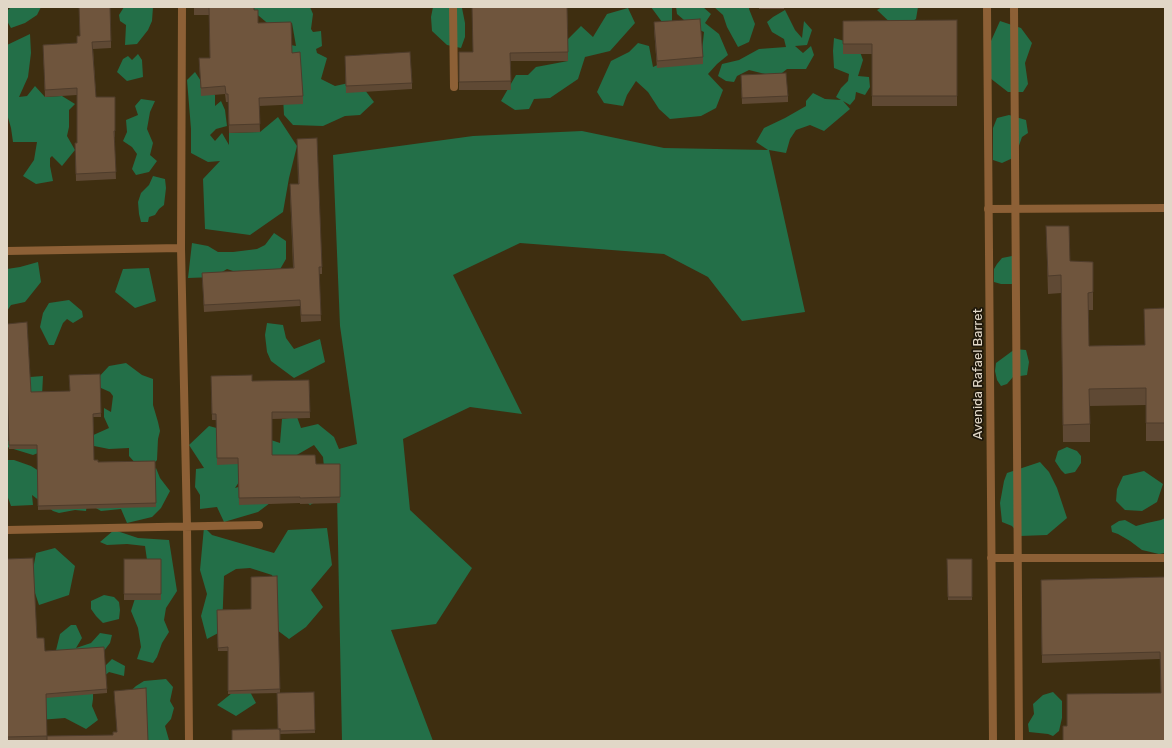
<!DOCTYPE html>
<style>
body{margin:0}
#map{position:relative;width:1172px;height:748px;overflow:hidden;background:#3e2e10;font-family:Rubik,sans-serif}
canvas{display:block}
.frame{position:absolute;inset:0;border:8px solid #e1d7c7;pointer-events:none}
</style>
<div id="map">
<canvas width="1172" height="748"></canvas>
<div class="frame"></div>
</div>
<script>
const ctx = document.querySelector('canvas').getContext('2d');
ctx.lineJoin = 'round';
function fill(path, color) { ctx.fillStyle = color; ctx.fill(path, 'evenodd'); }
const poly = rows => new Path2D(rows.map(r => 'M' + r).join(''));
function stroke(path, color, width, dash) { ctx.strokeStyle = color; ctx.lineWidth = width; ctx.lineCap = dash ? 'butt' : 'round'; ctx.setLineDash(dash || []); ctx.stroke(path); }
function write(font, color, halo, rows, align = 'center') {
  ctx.font = font + ' Rubik,sans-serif'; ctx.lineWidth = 3.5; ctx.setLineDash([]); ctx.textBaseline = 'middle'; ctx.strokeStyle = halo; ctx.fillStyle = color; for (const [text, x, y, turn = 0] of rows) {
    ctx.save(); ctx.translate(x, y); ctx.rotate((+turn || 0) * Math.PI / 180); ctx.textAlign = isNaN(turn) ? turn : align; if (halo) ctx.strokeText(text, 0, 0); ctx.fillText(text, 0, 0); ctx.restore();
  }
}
fill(poly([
 [11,7,41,7,37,15,25,23,11,28,7,21,7,11],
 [124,7,153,7,152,21,148,30,137,44,125,45,126,25,120,21,119,15],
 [243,7,310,7,313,14,311,29,313,32,321,31,322,46,316,49,317,53,327,58,321,79,335,86,358,81,374,102,360,115,345,116,323,126,293,125,284,115,280,43,296,46,292,23,272,27,259,16],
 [433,7,465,7,462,8,465,23,465,37,461,48,447,45,432,31,431,17],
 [651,7,672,7,672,21,662,22],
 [676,7,703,7,711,14,705,23,719,34,728,55,717,64,708,74,723,90,716,108,701,116,670,119,659,109,648,92,636,81,627,95,623,106,604,103,597,92,611,61,629,52,638,43,649,46,653,67,664,62,702,51,704,32,691,26,677,14],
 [707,7,749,7,749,9,755,24,749,42,738,47,727,27,723,15,714,7],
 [882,7,918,7,916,19,898,30,877,10],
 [628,8,635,23,610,51,585,57,578,79,550,98,534,99,529,109,515,110,501,101,516,75,528,75,536,67,568,61,567,40,581,26,593,37,607,14],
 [785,10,795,30,802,38,804,21,812,30,807,45,795,46,803,53,811,46,814,55,806,69,787,69,777,77,749,70,737,76,734,82,726,81,718,76,722,64,739,60,759,49,786,47,784,39,772,32,767,22,773,17],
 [1000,21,1021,28,1032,43,1025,63,1028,84,1023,92,1008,92,990,78,991,41],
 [30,34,31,53,28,77,19,97,27,96,35,86,45,97,62,96,75,104,69,110,69,127,67,136,75,150,62,166,52,156,50,158,50,166,53,181,36,184,23,176,34,160,37,142,13,142,11,128,7,114,7,45],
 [834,38,848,42,860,52,863,60,858,76,869,77,870,87,865,95,856,92,855,99,850,105,843,101,850,109,824,131,810,125,796,130,790,139,786,153,769,150,805,312,742,321,708,277,664,254,520,243,453,275,522,414,470,407,403,439,410,510,472,568,436,624,391,630,433,741,342,741,337,494,325,496,310,505,300,496,324,467,323,457,314,445,283,463,245,473,235,488,245,485,278,497,258,512,224,522,217,507,200,509,200,495,195,487,196,469,204,468,189,445,209,426,228,431,262,437,280,443,282,419,297,417,301,428,318,424,334,437,339,449,357,444,340,326,333,155,473,136,582,131,664,148,768,150,756,142,764,128,785,118,806,106,806,101,813,93,825,99,841,100,836,97,841,88,848,81,849,74,834,68,833,51],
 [138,54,142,60,143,77,127,81,117,72,123,59,128,56,132,60],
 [195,72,203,84,215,95,215,106,221,101,225,110,227,126,216,129,210,135,215,141,222,133,229,145,229,133,260,132,278,117,297,146,289,178,283,212,250,235,205,229,203,179,220,161,208,162,191,153,191,129,187,80],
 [141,99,155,101,150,112,147,129,153,143,150,155,157,161,149,172,136,175,132,169,137,154,132,147,123,141,127,132,126,120,138,115,135,106],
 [1009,115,1026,120,1028,133,1022,137,1015,157,1002,163,993,160,993,128,997,118],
 [153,176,165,179,166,188,164,205,159,209,155,215,149,217,148,222,141,222,139,214,138,202,141,193,149,185],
 [274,233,286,241,286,259,279,271,245,275,227,269,214,277,188,278,192,243,208,246,218,252,233,252,257,249,265,245],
 [1012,256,1012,284,1001,284,994,282,994,269,997,264,1002,258],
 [38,262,41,282,25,302,11,305,7,311,7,269,20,267],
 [149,268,156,301,135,308,115,292,123,269],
 [69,300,82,311,83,317,73,323,67,319,63,323,54,345,49,345,40,327,43,313,49,303],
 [267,323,283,325,286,338,294,349,320,339,325,362,294,378,271,361,267,352,265,335],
 [1015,349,1026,350,1029,362,1027,375,1013,377,1007,384,1001,386,997,380,995,371,996,363],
 [126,363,142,375,153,379,153,405,158,422,160,431,158,439,157,460,146,472,137,465,129,456,129,448,109,449,94,446,89,437,109,428,104,417,104,408,111,412,113,396,110,392,101,388,96,380,109,366],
 [43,376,42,396,43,451,33,455,7,447,7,441,10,441,24,389,30,377],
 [1067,447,1077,451,1081,456,1081,463,1075,472,1065,474,1061,470,1055,461,1058,451],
 [7,460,14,460,31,466,47,476,145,475,156,468,160,478,170,491,161,508,152,517,127,523,121,509,101,511,87,503,86,511,75,510,59,513,53,511,32,495,33,505,11,506,7,495],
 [1040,462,1049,472,1057,488,1067,518,1047,535,1020,536,1012,526,1002,522,1000,503,1004,481,1007,473],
 [1144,471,1163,484,1157,502,1142,511,1125,510,1116,501,1117,489,1123,476],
 [1165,518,1165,553,1159,554,1142,550,1130,541,1118,534,1112,532,1111,526,1119,521,1125,520,1136,526,1147,523,1161,520],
 [204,527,212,535,274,553,288,530,327,528,332,565,311,590,323,607,306,627,289,639,277,630,277,592,272,575,250,568,236,569,224,576,222,631,207,639,201,616,207,594,200,570],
 [114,530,138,538,169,540,177,591,166,608,164,620,169,632,162,643,157,657,153,663,137,659,141,647,138,628,131,611,138,589,149,574,145,546,127,544,107,545,100,542],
 [55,548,75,566,69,595,39,605,31,581,36,553],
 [104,595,114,597,119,602,120,610,119,619,103,623,96,616,91,609,91,601],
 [71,625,76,625,82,638,76,648,91,643,100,633,112,635,110,643,97,660,98,673,112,659,125,666,124,676,109,672,93,686,93,699,92,706,98,720,86,729,65,718,39,720,60,634],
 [166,679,173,687,170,701,174,708,171,719,165,726,169,740,167,741,138,741,123,698,136,686,144,681],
 [248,688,256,703,236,716,217,705,232,693],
 [1053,692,1062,701,1062,718,1059,731,1053,736,1048,734,1029,732,1028,724,1034,714,1033,704,1043,695]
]), '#236f48');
stroke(poly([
 [988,209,1165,208]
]), '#8d6036', 8);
stroke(poly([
 [182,7,181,248,187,526,189,741],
 [453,7,454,87],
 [987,7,993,741],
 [1014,7,1019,741],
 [7,251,181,248],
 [7,530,259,525],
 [991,558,1165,558]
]), '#8d6036', 8);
fill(poly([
 [194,7,254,7,254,10,258,23,292,53,303,96,303,104,259,106,260,132,229,133,228,102,226,102,225,94,201,96,199,58,210,58,209,15,194,15],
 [567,7,568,61,510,61,511,90,459,90,459,52,473,52],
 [759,7,784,7,784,9,759,9],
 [957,20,957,106,872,106,872,54,843,54,843,21],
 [654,22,703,57,703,64,657,68,654,29],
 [80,36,111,41,111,48,93,49,96,97,115,97,115,137,114,137,116,179,76,181,75,143,77,143,77,95,45,97,43,45,77,43],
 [345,56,412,83,412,89,346,93],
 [741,75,788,96,788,102,742,104],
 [297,139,322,267,322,274,319,274,321,321,301,322,300,306,204,312,202,273,293,268,290,191,298,184],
 [1046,226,1070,261,1093,262,1093,310,1088,310,1089,346,1145,345,1165,308,1165,441,1146,441,1146,405,1090,406,1090,442,1063,442,1061,293,1048,294],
 [100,374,101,417,93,417,94,460,98,462,155,461,156,507,38,510,37,449,9,449,7,379,31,392,69,391],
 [211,376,252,381,309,380,310,418,272,419,272,455,316,464,340,464,340,503,300,504,300,503,239,505,238,464,217,465,216,420,212,420],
 [7,559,37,638,45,651,107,689,107,693,46,698,47,740,7,741],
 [124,559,161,559,161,600,124,600],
 [947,559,972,559,972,600,948,600],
 [277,576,280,693,228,694,228,651,218,651,217,610,251,609],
 [1165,577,1165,741,1067,726,1161,693,1160,659,1042,663,1041,580],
 [314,692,315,733,280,734,278,729]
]), '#5f4934');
const building = poly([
 [79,7,110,7,111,41,92,42,96,97,115,97,115,131,114,131,116,172,76,174,75,143,77,143,77,88,45,90,43,45,77,43,77,36,80,36,79,7],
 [209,7,254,7,254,10,258,10,258,23,291,22,292,53,300,52,303,96,259,98,260,124,229,125,228,94,226,94,225,86,201,88,199,58,210,58,209,7],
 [472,7,567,7,568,52,510,53,511,81,459,82,459,52,473,52,472,7],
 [700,19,703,57,657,61,654,22,700,19],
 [957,20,957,96,872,96,872,44,843,44,843,21,957,20],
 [410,52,412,83,346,86,345,56,410,52],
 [786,73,788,96,742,98,741,75,786,73],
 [317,138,322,267,319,267,321,315,301,315,300,300,204,305,202,273,294,268,290,184,299,184,297,139,317,138],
 [1046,226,1069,226,1070,261,1093,262,1093,292,1088,293,1089,346,1145,345,1144,309,1165,308,1165,423,1146,423,1146,388,1089,389,1090,424,1063,425,1061,275,1048,276,1046,226],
 [27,322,31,392,70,391,69,375,100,374,101,413,93,414,94,460,98,460,98,462,155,461,156,503,38,506,37,445,9,445,7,375,7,324,27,322],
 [252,375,252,381,309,380,310,412,272,412,272,455,315,455,316,464,340,464,340,497,300,498,300,497,239,498,238,458,217,458,216,414,212,414,211,376,252,375],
 [33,558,37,638,44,638,45,651,104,647,107,689,46,694,47,736,7,737,7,559,33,558],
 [124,559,161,559,161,594,124,594,124,559],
 [947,559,972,559,972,597,948,597,947,559],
 [277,576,280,689,228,691,228,647,218,648,217,610,251,609,251,577,277,576],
 [1165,577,1165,741,1063,741,1063,726,1067,726,1067,694,1161,693,1160,652,1042,655,1041,580,1165,577],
 [146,688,148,741,47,741,47,736,113,735,113,732,117,732,114,691,146,688],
 [314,692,315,730,280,731,280,729,278,729,277,693,314,692],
 [280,729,280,741,232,741,232,730,280,729]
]);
fill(building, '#6f553d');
stroke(building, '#4e3c2b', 1);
write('13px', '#e1d7c7', '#1f180b', [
 ["Avenida Rafael Barret",978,374,-90]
]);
</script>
